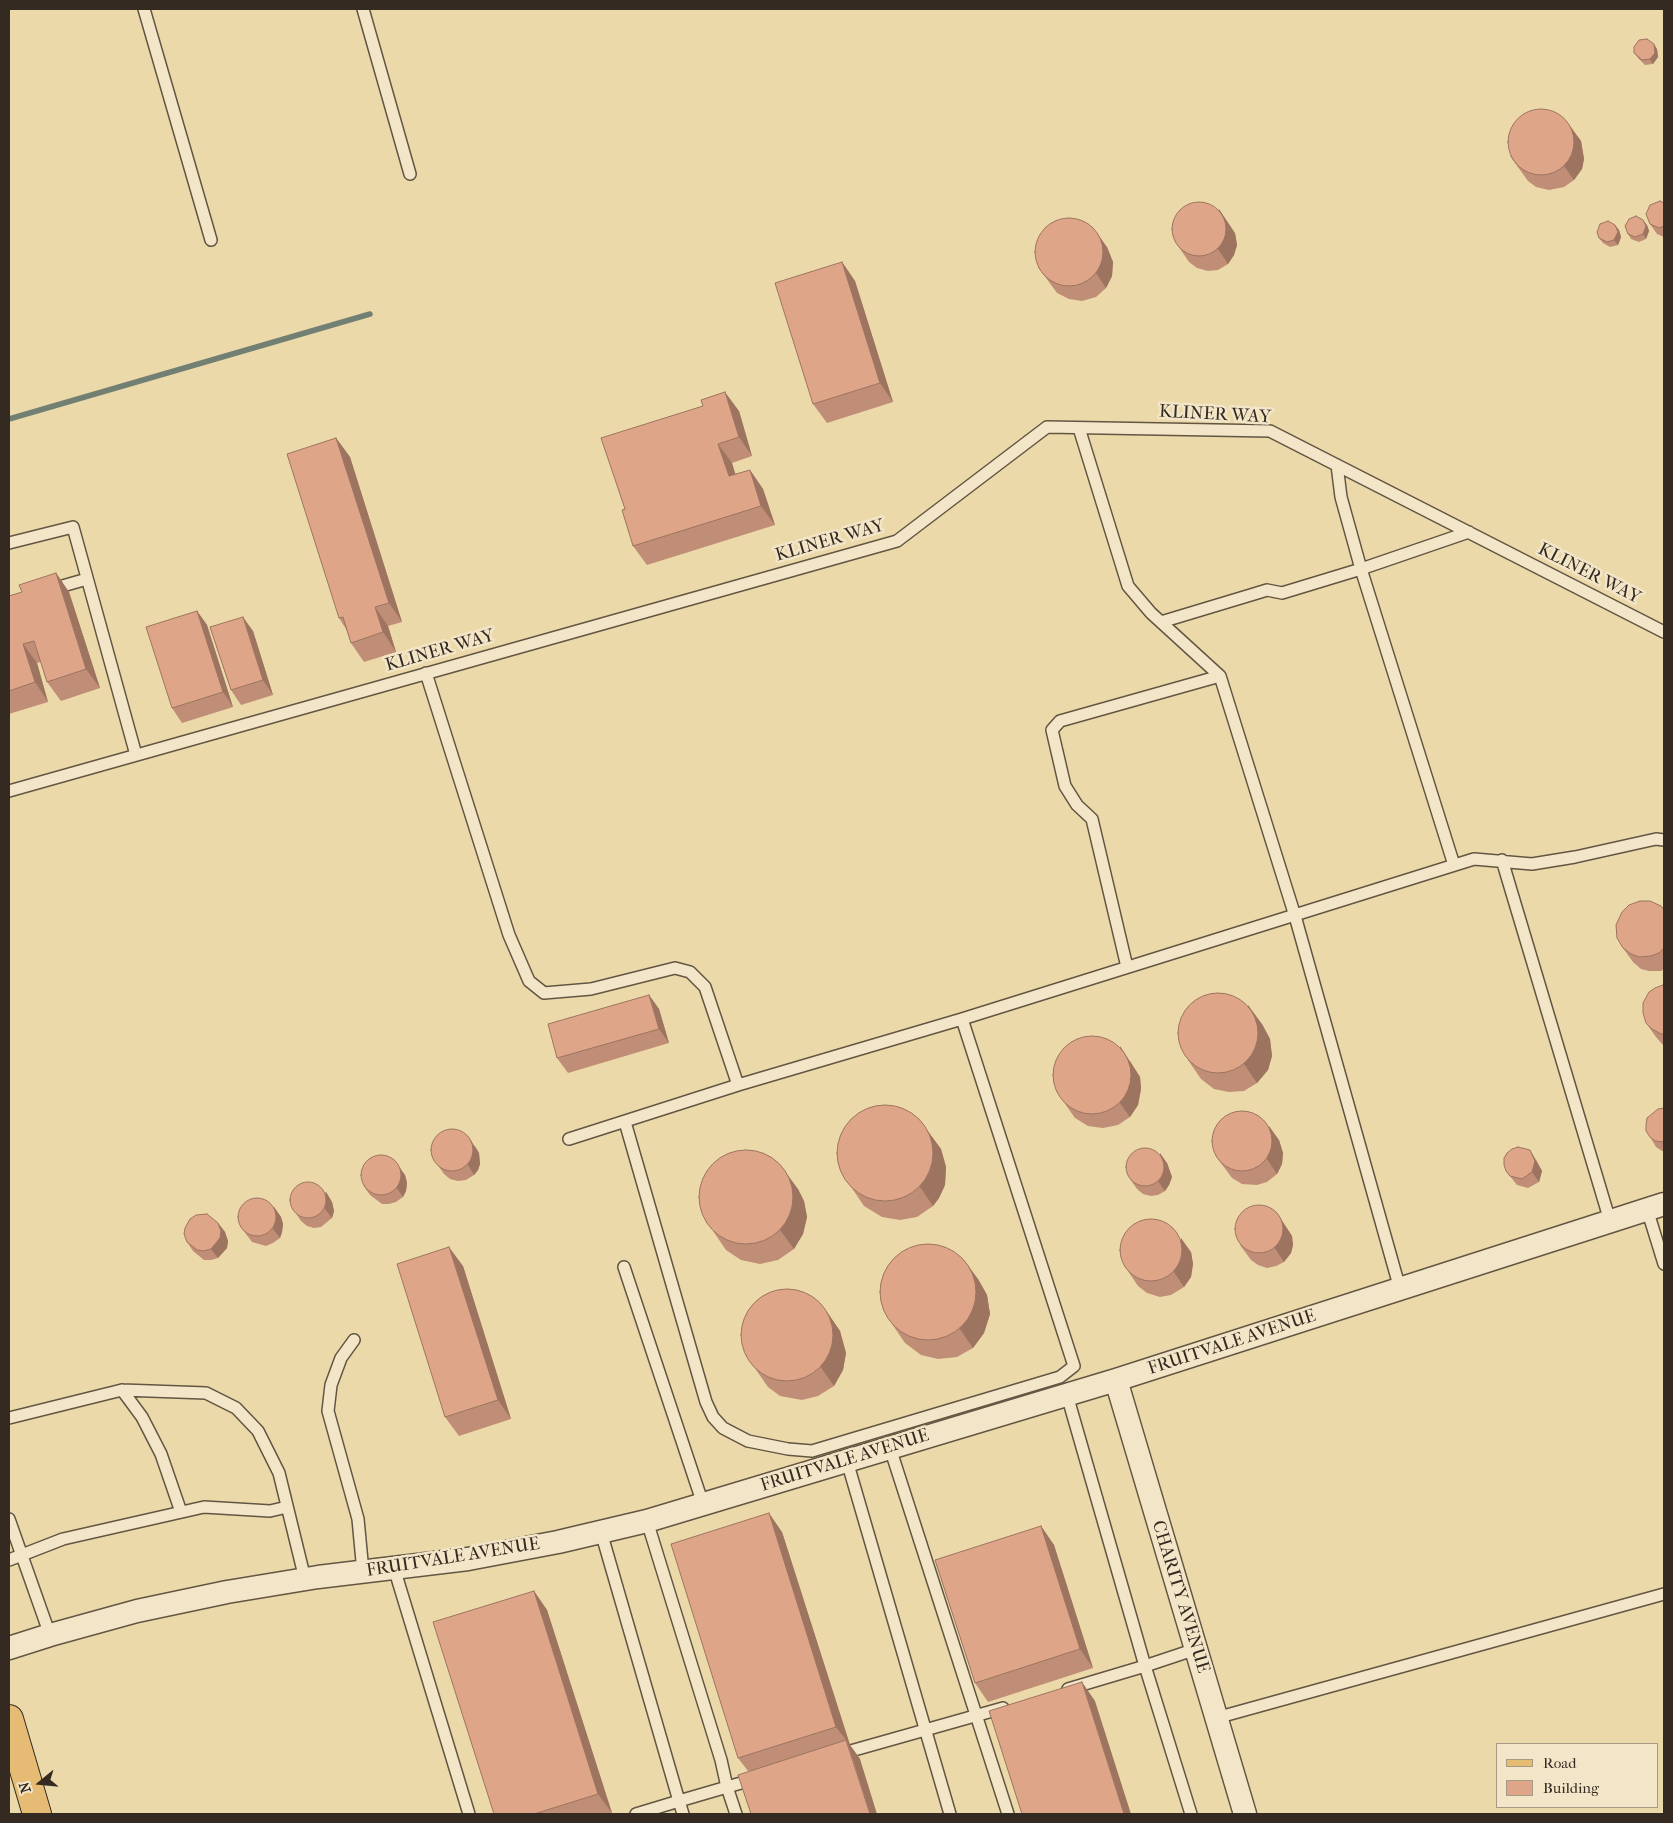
<!DOCTYPE html>
<style>
body{margin:0}
#map{position:relative;width:1673px;height:1823px;overflow:hidden;background:#ecd9aa;font-family:"IM FELL French Canon",serif}
canvas{display:block}
.frame{position:absolute;inset:0;border:10px solid #342a21;pointer-events:none}
.legend{position:absolute;left:1496px;top:1743px;width:162px;height:65px;box-sizing:border-box;background:#f3e6c8;border:1px solid #a79b85;margin:0;padding:6px 9px;list-style:none;font-size:15px;color:#342a21}
.legend li{display:flex;align-items:center;gap:10px;height:25px}
.legend b{width:25px;border:1px solid #a79b85}
.north{position:absolute;left:15px;top:1758px;width:50px;height:50px;-webkit-text-stroke:4px #f3e6c8;paint-order:stroke;rotate:253deg;font-size:14px;font-weight:700;line-height:20px;text-align:center;color:#342a21}
.north::after{content:'';display:block;margin:auto;width:18px;height:22px;background:#342a21;clip-path:polygon(50% 0,100% 100%,50% 72%,0 100%)}
</style>
<div id="map">
<canvas width="1673" height="1823"></canvas>
<div class="frame"></div>
<ul class="legend">
<li><b style="height:6px;background:#e6bc75"></b>Road</li>
<li><b style="height:14px;background:#dfa589"></b>Building</li>
</ul>
<div class="north">N</div>
</div>
<script>
const ctx = document.querySelector('canvas').getContext('2d');
ctx.lineJoin = 'round';
const poly = rows => new Path2D(rows.map(r => 'M' + r).join(''));
function stroke(path, color, width, dash) { ctx.strokeStyle = color; ctx.lineWidth = width; ctx.lineCap = dash ? 'butt' : 'round'; ctx.setLineDash(dash || []); ctx.stroke(path); }
function fill(path, color) { ctx.fillStyle = color; ctx.fill(path, 'evenodd'); }
function write(font, color, halo, rows, align = 'center') {
  ctx.font = font + ' "IM FELL French Canon",serif'; ctx.lineWidth = 5; ctx.setLineDash([]); ctx.textBaseline = 'middle'; ctx.strokeStyle = halo; ctx.fillStyle = color; for (const [text, x, y, turn = 0] of rows) {
    ctx.save(); ctx.translate(x, y); ctx.rotate((+turn || 0) * Math.PI / 180); ctx.textAlign = isNaN(turn) ? turn : align; if (halo) ctx.strokeText(text, 0, 0); ctx.fillText(text, 0, 0); ctx.restore();
  }
}
stroke(poly([
 [9,419,370,314]
]), '#718073', 5.5);
const service = poly([
 [144,9,211,240],
 [363,9,410,174],
 [1079,428,1128,586,1151,613,1220,676,1295,916,1400,1289],
 [1337,465,1341,497,1361,569,1469,532],
 [9,543,73,527,136,755],
 [52,589,87,579],
 [1161,622,1254,594,1267,590,1282,593,1361,569,1454,865],
 [426,673,509,935,529,981,544,993,591,989,675,968,690,972,705,987,738,1085,962,1019,1074,1366,1060,1377,812,1451,788,1449,748,1441,723,1428,713,1417,706,1402,625,1122],
 [9,791,897,541,1047,427,1270,431,1664,632],
 [1502,860,1610,1221],
 [1127,967,1092,819,1077,805,1065,786,1052,730,1060,721,1220,676],
 [962,1019,1474,859,1532,864,1575,857,1656,839,1664,840],
 [569,1139,738,1085],
 [1647,1209,1664,1264],
 [624,1267,703,1504],
 [354,1340,341,1358,331,1385,328,1411,358,1519,363,1572],
 [122,1390,142,1417,161,1454,181,1512],
 [1067,1395,1145,1666,1191,1814],
 [9,1418,122,1390,206,1393,236,1408,258,1431,279,1473,305,1579],
 [890,1448,1008,1814],
 [847,1461,950,1814],
 [9,1519,50,1635],
 [601,1532,679,1801,727,1787,721,1760,647,1521],
 [9,1560,63,1539,204,1507,270,1511,287,1507],
 [394,1568,469,1814],
 [1068,1689,1145,1666,1196,1649],
 [1216,1718,1664,1594],
 [840,1754,1003,1708],
 [636,1814,679,1801,683,1814],
 [736,1814,727,1787,755,1779]
]);
const minor = poly([
 [1116,1380,1245,1814],
 [9,1648,50,1635,137,1611,227,1592,318,1577,468,1559,558,1542,647,1521,1116,1380,1664,1204]
]);
const primary = poly([
 [9,1719,37,1814]
]);
stroke(service, '#625643', 14);
stroke(minor, '#625643', 25);
stroke(primary, '#342a21', 30);
stroke(service, '#f3e6c8', 11);
stroke(minor, '#f3e6c8', 22);
stroke(primary, '#e6bc75', 28);
fill(poly([
 [1657,49,1658,57,1653,64,1645,65,1638,58,1634,53],
 [1570,126,1581,141,1584,159,1582,169,1574,180,1564,187,1549,190,1536,187,1528,181,1510,156],
 [1664,203,1664,237,1657,234,1650,224],
 [1647,225,1649,231,1646,239,1639,242,1631,239,1628,234],
 [1619,230,1621,237,1618,245,1610,247,1603,243,1599,238],
 [1235,233,1237,245,1234,255,1228,264,1218,270,1208,271,1197,268,1189,262,1174,240],
 [1107,247,1113,262,1112,276,1106,288,1096,297,1082,301,1069,299,1057,293,1038,267],
 [842,262,855,281,893,402,827,423,813,404],
 [739,411,752,456,732,463,735,474,750,470,763,489,775,525,647,565,633,546,625,509],
 [336,438,350,457,402,622,388,626,396,652,364,662,351,643,346,629,339,618],
 [56,573,69,592,100,688,61,701,47,682,41,662,37,663,48,702,9,714,9,596,22,592],
 [197,611,207,625,233,707,182,723,172,708],
 [253,631,273,695,241,705,231,690],
 [1664,910,1664,969,1661,971,1649,971,1641,969,1633,962,1623,948],
 [1664,985,1664,1045,1662,1044,1656,1037,1646,1023],
 [649,995,659,1009,669,1043,568,1073,557,1058],
 [1262,1024,1270,1039,1272,1056,1268,1070,1257,1083,1244,1091,1229,1092,1214,1089,1201,1079,1188,1060],
 [1130,1061,1140,1077,1141,1089,1138,1105,1130,1117,1118,1125,1103,1128,1088,1126,1075,1118,1056,1091],
 [1664,1108,1664,1151,1662,1151,1656,1147,1650,1137],
 [927,1130,941,1149,946,1167,945,1185,939,1198,933,1206,917,1217,900,1220,882,1217,864,1206,841,1172],
 [1279,1140,1283,1153,1282,1164,1277,1174,1267,1182,1257,1185,1242,1184,1232,1178,1215,1155],
 [475,1146,479,1153,480,1164,478,1170,474,1175,466,1180,458,1181,450,1179,444,1174,437,1164],
 [1536,1160,1542,1171,1539,1182,1528,1188,1517,1185,1506,1171],
 [1167,1163,1172,1177,1169,1185,1165,1191,1158,1195,1151,1196,1143,1194,1137,1189,1130,1179],
 [405,1175,407,1183,406,1191,403,1197,396,1202,389,1204,382,1204,370,1195,363,1185],
 [798,1189,804,1201,807,1217,803,1234,794,1249,778,1260,760,1264,741,1260,726,1250,713,1231],
 [326,1192,332,1202,334,1211,332,1218,321,1227,314,1228,307,1226,301,1221,295,1212],
 [274,1207,281,1217,283,1224,282,1232,280,1238,273,1243,266,1246,252,1242,240,1226],
 [1277,1213,1292,1236,1293,1245,1291,1253,1284,1262,1276,1266,1267,1268,1258,1265,1251,1260,1240,1245],
 [218,1223,225,1232,228,1241,227,1248,218,1258,211,1260,204,1260,193,1251,187,1242],
 [1191,1252,1193,1264,1191,1277,1184,1287,1171,1295,1160,1297,1147,1293,1138,1286,1128,1271],
 [463,1266,511,1419,459,1436,445,1417],
 [978,1279,987,1295,990,1314,984,1333,973,1348,957,1357,938,1359,921,1355,905,1343,892,1324],
 [827,1312,840,1331,846,1353,843,1370,834,1386,818,1396,802,1400,780,1396,768,1387,745,1354],
 [1041,1526,1054,1545,1093,1668,988,1702,975,1683],
 [782,1532,850,1745,860,1759,748,1771,738,1758],
 [534,1591,547,1610,612,1813,608,1814,494,1814]
]), '#c08e76');
fill(poly([
 [1654,44,1657,49,1658,57,1653,64,1650,59],
 [1570,126,1581,141,1584,159,1582,169,1574,180,1564,166],
 [1219,209,1235,233,1237,245,1234,255,1228,264,1218,249],
 [1643,220,1647,225,1649,231,1646,239,1643,234],
 [1615,225,1619,230,1621,237,1618,245,1614,240],
 [1097,233,1107,247,1113,262,1112,276,1106,288,1096,273],
 [842,262,855,281,893,402,880,383],
 [725,392,739,411,752,456,739,437],
 [336,438,350,457,402,622,389,603],
 [718,444,732,463,742,496,729,476],
 [750,470,763,489,775,525,761,506],
 [56,573,69,592,100,688,86,669],
 [375,607,388,626,396,652,383,632],
 [197,611,207,625,233,707,223,692],
 [243,617,253,631,273,695,263,680],
 [23,644,37,663,48,702,35,682],
 [649,995,659,1009,669,1043,659,1029],
 [1248,1005,1262,1024,1270,1039,1272,1056,1268,1070,1257,1083,1244,1064],
 [1120,1046,1140,1077,1141,1089,1138,1105,1130,1117,1120,1103],
 [1269,1126,1279,1140,1283,1153,1282,1164,1277,1174,1267,1159],
 [927,1130,941,1149,946,1167,945,1185,939,1198,933,1206,920,1187],
 [468,1136,479,1153,480,1164,478,1170,474,1175,468,1165],
 [1530,1150,1536,1160,1542,1171,1539,1182,1532,1172],
 [1160,1153,1167,1163,1172,1177,1169,1185,1165,1191,1158,1181],
 [398,1165,405,1175,407,1183,406,1191,403,1197,396,1187],
 [784,1170,798,1189,804,1201,807,1217,803,1234,794,1249,780,1230],
 [326,1192,332,1202,334,1211,332,1218,325,1209],
 [274,1207,281,1217,283,1224,282,1232,280,1238,273,1229],
 [1277,1213,1292,1236,1293,1245,1291,1253,1284,1262,1274,1247],
 [218,1223,225,1232,228,1241,227,1248,218,1258,211,1249],
 [1181,1238,1191,1252,1193,1264,1191,1277,1184,1287,1174,1272],
 [449,1247,463,1266,511,1419,498,1400],
 [964,1260,978,1279,987,1295,990,1314,984,1333,973,1348,960,1329],
 [827,1312,840,1331,846,1353,843,1370,834,1386,820,1366],
 [769,1513,782,1532,850,1745,860,1759,877,1814,870,1814,847,1741,836,1727],
 [1041,1526,1054,1545,1093,1668,1080,1649],
 [534,1591,547,1610,612,1813,598,1794],
 [1082,1682,1095,1701,1131,1814,1124,1814]
]), '#9c7460');
const building = poly([
 [1647,39,1654,44,1655,53,1650,59,1642,60,1634,53,1634,47,1639,40,1647,39],
 '1508 142a33 33 0 1 1 66 0a33 33 0 1 1-66 0Z',
 [1660,201,1664,203,1664,226,1659,228,1650,224,1646,214,1650,205,1660,201],
 '1172 229a27 27 0 1 1 54 0a27 27 0 1 1-54 0Z',
 [1636,216,1643,220,1646,226,1643,234,1635,237,1628,234,1625,226,1629,219,1636,216],
 '1035 252a34 34 0 1 1 68 0a34 34 0 1 1-68 0Z',
 [1608,221,1615,225,1618,232,1614,240,1607,242,1599,238,1597,232,1600,224,1608,221],
 [842,262,880,383,813,404,775,283,842,262],
 [725,392,739,437,718,444,729,476,750,470,761,506,633,546,622,510,625,509,601,438,703,406,701,400,725,392],
 [336,438,389,603,375,607,383,632,351,643,343,617,339,618,287,454,336,438],
 [56,573,86,669,47,682,34,641,23,644,35,682,9,691,9,596,22,592,19,585,56,573],
 [197,611,223,692,172,708,146,627,197,611],
 [243,617,263,680,231,690,210,627,243,617],
 [1640,901,1650,901,1661,906,1664,910,1664,948,1659,953,1651,956,1639,957,1631,954,1623,948,1617,938,1616,925,1622,912,1629,905,1640,901],
 [1663,985,1664,985,1664,1034,1661,1034,1652,1029,1646,1023,1643,1013,1643,1003,1649,992,1655,988,1663,985],
 '1178 1033a40 40 0 1 1 80 0a40 40 0 1 1-80 0Z',
 [649,995,659,1029,557,1058,548,1024,649,995],
 '1053 1075a39 39 0 1 1 78 0a39 39 0 1 1-78 0Z',
 '837 1153a48 48 0 1 1 96 0a48 48 0 1 1-96 0Z',
 [1664,1108,1664,1142,1655,1141,1650,1137,1646,1131,1646,1125,1647,1118,1658,1109,1664,1108],
 '1212 1141a30 30 0 1 1 60 0a30 30 0 1 1-60 0Z',
 '431 1150a21 21 0 1 1 42 0a21 21 0 1 1-42 0Z',
 [1518,1147,1530,1150,1535,1161,1532,1172,1522,1179,1510,1176,1506,1171,1504,1165,1504,1158,1507,1153,1512,1149,1518,1147],
 '1126 1167a19 19 0 1 1 38 0a19 19 0 1 1-38 0Z',
 '699 1197a47 47 0 1 1 94 0a47 47 0 1 1-94 0Z',
 '361 1175a20 20 0 1 1 40 0a20 20 0 1 1-40 0Z',
 '290 1200a18 18 0 1 1 36 0a18 18 0 1 1-36 0Z',
 '238 1217a19 19 0 1 1 38 0a19 19 0 1 1-38 0Z',
 '1235 1229a24 24 0 1 1 48 0a24 24 0 1 1-48 0Z',
 [207,1214,218,1223,221,1231,220,1238,211,1249,204,1251,197,1250,187,1242,184,1234,185,1228,190,1219,196,1215,207,1214],
 '1120 1250a31 31 0 1 1 62 0a31 31 0 1 1-62 0Z',
 '880 1292a48 48 0 1 1 96 0a48 48 0 1 1-96 0Z',
 [449,1247,498,1400,445,1417,397,1264,449,1247],
 '741 1335a46 46 0 1 1 92 0a46 46 0 1 1-92 0Z',
 [769,1513,836,1727,738,1758,671,1544,769,1513],
 [1041,1526,1080,1649,975,1683,935,1560,1041,1526],
 [534,1591,598,1794,534,1814,494,1814,433,1622,534,1591],
 [1082,1682,1124,1814,1022,1814,989,1711,1082,1682],
 [846,1740,870,1814,751,1814,738,1775,846,1740]
]);
fill(building, '#dfa589');
stroke(building, '#9c7460', 1);
write('18px', '#342a21', '#f3e6c8', [
 ["KLINER WAY",1215,415,3],
 ["KLINER WAY",830,541,-16],
 ["KLINER WAY",1589,574,27],
 ["KLINER WAY",440,651,-16],
 ["FRUITVALE AVENUE",1232,1343,-18],
 ["FRUITVALE AVENUE",845,1461,-17],
 ["FRUITVALE AVENUE",453,1558,-9],
 ["CHARITY AVENUE",1180,1597,73]
]);
</script>
